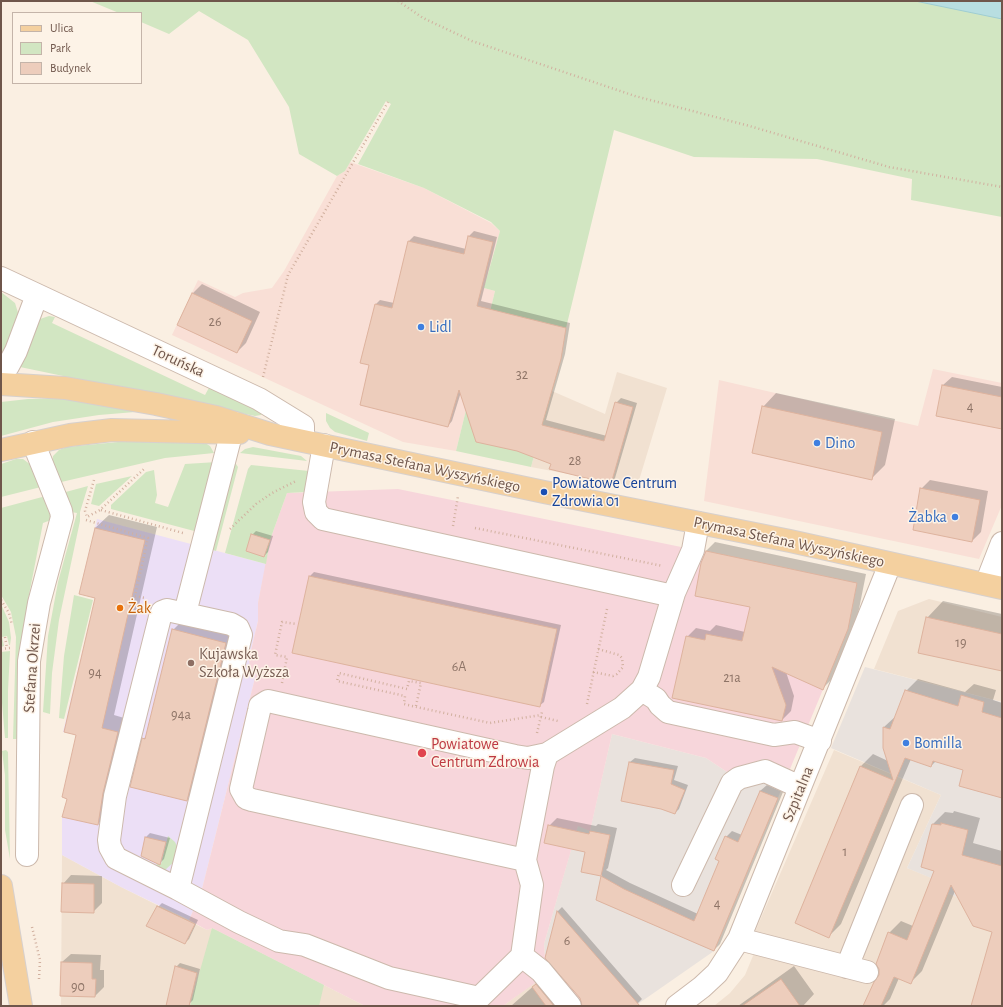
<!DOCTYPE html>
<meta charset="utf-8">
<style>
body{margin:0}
#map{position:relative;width:1003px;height:1007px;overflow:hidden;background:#faefe2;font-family:"Alegreya Sans",sans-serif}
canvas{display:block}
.frame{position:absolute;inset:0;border:2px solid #6f564b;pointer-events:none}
.legend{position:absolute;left:12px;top:12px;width:130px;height:72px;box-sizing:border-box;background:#fdf3e7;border:1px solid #c4b4a9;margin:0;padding:5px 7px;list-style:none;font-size:12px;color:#6f564b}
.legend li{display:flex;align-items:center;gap:8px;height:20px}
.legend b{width:20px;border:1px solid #c4b4a9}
</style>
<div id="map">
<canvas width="1003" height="1007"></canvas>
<div class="frame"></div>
<ul class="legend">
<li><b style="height:5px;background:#f4d09f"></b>Ulica</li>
<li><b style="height:11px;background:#d2e6c2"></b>Park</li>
<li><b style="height:11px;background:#edcdbc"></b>Budynek</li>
</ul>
</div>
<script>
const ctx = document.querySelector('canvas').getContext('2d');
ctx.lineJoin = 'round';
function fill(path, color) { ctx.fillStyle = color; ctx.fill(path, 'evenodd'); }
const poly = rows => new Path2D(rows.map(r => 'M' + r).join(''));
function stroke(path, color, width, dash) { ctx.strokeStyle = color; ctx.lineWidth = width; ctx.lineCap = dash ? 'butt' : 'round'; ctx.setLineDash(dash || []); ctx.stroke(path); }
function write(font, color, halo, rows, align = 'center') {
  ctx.font = font + ' "Alegreya Sans",sans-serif'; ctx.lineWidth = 3; ctx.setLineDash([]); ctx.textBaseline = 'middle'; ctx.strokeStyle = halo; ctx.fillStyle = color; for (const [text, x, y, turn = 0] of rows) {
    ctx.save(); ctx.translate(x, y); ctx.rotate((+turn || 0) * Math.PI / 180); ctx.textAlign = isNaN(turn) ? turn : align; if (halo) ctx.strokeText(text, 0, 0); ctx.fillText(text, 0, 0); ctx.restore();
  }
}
fill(poly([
 [617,372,667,388,637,487,531,467,552,391,605,414],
 [929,599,1002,617,1002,702,874,669,898,611],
 [834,750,941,795,907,868,932,878,929,885,971,903,1002,934,1002,1006,714,1006,730,993,745,975,755,951,754,934],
 [62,855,121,887,207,930,212,928,365,1006,61,1006],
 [539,980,558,1006,503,1006,535,982]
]), '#f1e1d1');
fill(poly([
 [350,162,424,188,491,223,500,231,484,288,495,291,456,451,403,442,172,335,198,280,235,297,243,293,272,288,284,271,337,176,345,171],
 [933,369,1002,383,1002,505,979,559,704,501,719,380,918,426]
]), '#f9dfd6');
fill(poly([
 [865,667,1002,702,1002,934,973,926,968,918,971,903,928,885,931,878,907,868,941,795,831,748],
 [612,734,706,758,727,772,763,758,790,769,714,951,635,1006,587,1006,545,958,544,944,578,825,590,830]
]), '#e9e2dd');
fill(poly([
 [97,519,266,564,258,603,258,621,249,659,250,667,256,674,201,893,189,920,121,887,62,855,62,817,67,799,62,797,76,735,63,732,95,598,79,594]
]), '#ecdff6');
fill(poly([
 [398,489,857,583,848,629,790,769,763,759,727,772,706,758,612,734,590,831,578,826,544,944,545,958,587,1006,558,1006,539,980,503,1006,365,1006,212,928,207,930,189,920,201,893,256,674,250,667,249,659,258,621,258,603,270,540,287,493]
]), '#f7d6db');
fill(poly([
 [90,1,914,1,983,13,1002,1,1002,217,911,200,912,179,817,159,694,157,614,130,566,328,561,359,531,467,456,451,495,291,484,288,500,231,491,222,424,188,358,164,391,104,386,101,345,171,337,176,299,154,289,107,248,40,199,11,169,34,141,22,141,13,119,13],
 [1,292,15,303,19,316,1,360],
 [49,316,55,317,52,323,205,395,211,384,262,413,261,415,255,416,20,367,37,320],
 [70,398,136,410,135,412,99,415,53,422,1,436,1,402,28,399],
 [326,413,369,433,367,441,335,432,330,428,326,421],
 [128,441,205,443,210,446,214,453,165,458,57,483,52,463,53,456,59,450,67,447],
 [253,447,301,456,307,461,240,453,245,449],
 [16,459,23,459,31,465,41,487,1,497,1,464],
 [217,462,198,532,111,509,111,505,146,472,154,470,157,495,155,503,168,507,185,464],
 [233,463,236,464,238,467,216,551,210,549],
 [251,465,309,471,306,492,287,493,270,540,266,564,225,553,248,469],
 [132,476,99,506,91,504,96,484],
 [88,486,80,512,80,521,59,620,52,673,50,714,43,712,48,636,58,582,77,513,71,512,62,493],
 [46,496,54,515,51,520,43,523,28,600,19,660,17,739,13,739,16,637,11,612,1,595,1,508],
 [74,595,93,600,64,719,59,718,64,656],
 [1,604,9,622,11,638,10,645,9,645,7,636,2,637,4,646,1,647],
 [10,651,8,691,8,738,5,738,1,691,1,652],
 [6,750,8,752,10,859,5,830,5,775,2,751],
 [168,836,175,842,178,848,176,860,165,870,154,869,157,864,161,864],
 [212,928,324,985,319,1006,190,1006]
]), '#d2e6c2');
const water = poly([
 [915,1,1002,1,1002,19,915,1]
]);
fill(water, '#b8dee1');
stroke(water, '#9fcdd2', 1);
fill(poly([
 [474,231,497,237,481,301,570,323,565,354,546,420,607,436,616,403,621,398,637,403,615,478,611,483,552,463,461,392,452,421,448,426,371,364,376,304,380,300,394,303,409,241,414,236,466,249,469,236],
 [202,284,260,312,246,343,237,352,178,324,193,293],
 [952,377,1002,387,1002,428,943,385],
 [776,393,895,419,885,465,871,479,763,407],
 [930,480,988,491,981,532,972,541,921,489],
 [109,515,157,527,114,715,131,720,111,811,98,824,68,798,97,597,95,528],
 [256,531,273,536,268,552,264,556,252,535],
 [715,542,866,574,857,619,831,680,822,689,786,672,794,696,791,711,782,720,687,637,696,628,710,631,716,625,745,632,751,606,702,563,706,551],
 [314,572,561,625,544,702,539,706,293,652,310,576],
 [943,601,1002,614,1002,670,927,618],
 [190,613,243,626,204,782,187,799,143,739,147,736,173,630],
 [918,679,965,692,974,684,996,690,993,700,1002,703,1002,797,965,769,936,761,931,766,911,759,841,924,829,936,796,922,861,766,873,754,888,761,884,748,884,727,897,715,906,691],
 [635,758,678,766,674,780,688,785,679,809,675,813,662,808,623,801,630,762],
 [767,785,783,792,720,944,714,950,597,900,602,875,582,871,587,851,549,826,557,818,596,826,598,824,617,828,608,868,606,870,630,883,698,914,720,860,726,837,732,831,742,835,760,791],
 [954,811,980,818,973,843,1002,851,1002,1006,972,1006,993,931,955,891,922,971,910,983,899,978,890,999,883,1006,866,1006,880,976,889,933,901,921,913,926,935,870,933,824,945,812,953,813],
 [150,833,170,838,164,859,160,863,146,837],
 [71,875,102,876,102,903,93,912,63,884],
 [162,903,198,920,189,939,185,943,158,907],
 [562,907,642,999,638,1003,633,1006,589,1006,546,957,558,911],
 [71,954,101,955,100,970,104,970,104,987,95,996,62,962],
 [180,963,200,969,193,1000,188,1005,176,967],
 [794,966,814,994,803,1006,738,1006],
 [546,975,574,1006,511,1006]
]), '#0003');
const building = poly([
 [468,236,493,242,477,306,566,328,561,359,542,425,604,441,615,402,633,407,611,484,549,469,551,464,517,451,476,442,459,390,448,427,360,405,369,365,360,363,375,304,392,308,408,241,464,254,468,236],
 [192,293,252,321,237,353,177,325,192,293],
 [942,385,1002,397,1002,429,936,416,942,385],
 [762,406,882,432,872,480,752,453,762,406],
 [920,488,980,500,972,542,913,530,920,488],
 [95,528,145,540,102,728,118,732,103,793,98,825,62,817,67,799,62,797,76,735,64,732,95,598,79,594,95,528],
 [251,534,270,540,264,557,246,551,251,534],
 [706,551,857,583,848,629,823,690,772,667,786,705,782,721,672,698,686,636,705,640,706,634,742,641,750,607,695,596,701,563,706,551],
 [309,576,557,629,540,707,292,653,309,576],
 [926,617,1002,634,1002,671,918,653,926,617],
 [172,629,226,643,187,801,130,787,142,738,145,739,172,629],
 [905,690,958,706,961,695,984,702,982,712,1002,718,1002,798,959,786,963,770,933,761,931,767,905,758,829,938,795,923,860,766,893,780,883,748,883,727,890,729,905,690],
 [629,762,674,770,671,784,685,790,675,814,661,809,621,801,629,762],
 [760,791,778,798,714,951,596,900,601,876,624,889,694,921,719,861,715,859,725,836,738,842,760,791],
 [941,823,968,830,962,855,1002,866,1002,1006,971,1006,992,932,973,926,951,885,911,984,894,977,881,1006,863,1006,874,982,879,975,879,969,876,964,888,932,907,940,934,871,921,867,932,824,941,825,941,823],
 [548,825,589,834,590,831,610,835,601,876,581,872,585,852,544,843,548,825],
 [145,837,166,842,160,865,141,856,145,837],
 [62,883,94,884,94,913,61,912,62,883],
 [157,906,195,924,185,944,146,926,157,906],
 [557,911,640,1006,582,1006,580,998,545,958,557,911],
 [61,962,92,963,92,979,96,979,95,997,60,996,61,962],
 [175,966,197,973,189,1006,166,1006,175,966],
 [781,979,800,1006,742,1006,781,979],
 [536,984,554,1006,546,1006,532,987,536,984]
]);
fill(building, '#edcdbc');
stroke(building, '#deb39e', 1);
const minor = poly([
 [1,278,259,399,303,426,303,440],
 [1,372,8,366,16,351,37,295],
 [324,445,314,502,316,512,323,519,673,596],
 [986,584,1002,543],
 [185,613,234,423],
 [642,690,656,699,660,705,668,712,774,735,795,732,820,741],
 [27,855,29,661,39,603,62,517,61,511,33,442],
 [525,860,252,800,246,798,241,789,259,711,260,706,268,701,515,756,528,758,547,754],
 [683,885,732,783,739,778,765,771,800,787],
 [178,889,116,858,110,847,109,840,115,796,160,617,162,612,167,610,231,624,238,628,241,635,178,889,239,922,279,941,305,945,389,978,479,998,522,956,532,885,525,860,543,766,547,754,622,708,642,690,649,677,674,593,693,550,698,523],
 [739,939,867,972],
 [522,956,541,971,570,1006],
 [847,967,912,805],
 [677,1006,702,987,717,973,739,939,890,564]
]);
const major = poly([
 [1,384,65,388,156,404,216,417,270,434,544,492,790,541,1002,588],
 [1,450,70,435,112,430,239,433],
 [1,886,21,1006]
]);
stroke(minor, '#ccb9ac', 24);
stroke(major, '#d7d0cd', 24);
stroke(poly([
 [398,1,423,18,472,41,635,96,746,125,889,167,1002,187],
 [263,377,288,275,388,102],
 [94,480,85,511,87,517,100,510,145,468],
 [101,510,183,533],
 [86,520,148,538,135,596,145,598],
 [453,526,458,496],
 [475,528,663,566],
 [230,529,256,504,272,493,296,481],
 [1,600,9,613,12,625],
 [5,637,7,648],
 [1,649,10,648],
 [593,672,613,676,617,674,623,667,622,658,619,655,598,649],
 [282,683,287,657,275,655,282,622,297,624],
 [587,704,607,609],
 [416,706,421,683,409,681,407,689,339,673,337,681,405,696,404,704,412,706,490,723,541,715],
 [541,717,558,721],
 [537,733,542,712],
 [32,927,40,960,39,979]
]), '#d1b09f', 2.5, [1, 3]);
stroke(minor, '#fff', 22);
stroke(major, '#f4d09f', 22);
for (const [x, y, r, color] of [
 [421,327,4,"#3f7fe0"],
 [817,443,4,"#3f7fe0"],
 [544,492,4,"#1a4fb4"],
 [955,517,4,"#3f7fe0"],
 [120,608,4,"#e8710a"],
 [191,663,4,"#8d6e63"],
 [906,743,4,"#3f7fe0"],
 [422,753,5,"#e0444e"]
]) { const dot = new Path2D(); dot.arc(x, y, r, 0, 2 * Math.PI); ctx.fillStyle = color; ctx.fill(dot); stroke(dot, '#fdf3e7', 1.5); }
write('14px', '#8e7467', null, [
 ["26",215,322],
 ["32",522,375],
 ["4",970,407],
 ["28",575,461],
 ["19",961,643],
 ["6A",459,667],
 ["94",95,673],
 ["21a",732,678],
 ["94a",181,715],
 ["1",845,852],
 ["4",717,904],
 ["6",567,941],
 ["90",78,987]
]);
write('16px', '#366cbe', '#fdf3e7', [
 ["Lidl",429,327],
 ["Dino",825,443],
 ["Żabka",947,517,"right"],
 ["Bomilla",914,743]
], 'left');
write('16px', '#6f564b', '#fdf3e7', [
 ["Toruńska",178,361,25],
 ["Prymasa Stefana Wyszyńskiego",425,467,12],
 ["Prymasa Stefana Wyszyńskiego",789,542,12],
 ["Stefana Okrzei",32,668,-86],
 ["Szpitalna",798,794,-68]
]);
write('16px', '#164399', '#fdf3e7', [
 ["Powiatowe Centrum",552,483],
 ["Zdrowia 01",552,501]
], 'left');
write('16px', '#c56008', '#fdf3e7', [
 ["Żak",128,608]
], 'left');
write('16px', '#785e54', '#fdf3e7', [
 ["Kujawska",199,654],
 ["Szkoła Wyższa",199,672]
], 'left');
write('16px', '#be3a42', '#fdf3e7', [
 ["Powiatowe",431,744],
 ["Centrum Zdrowia",431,762]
], 'left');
</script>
